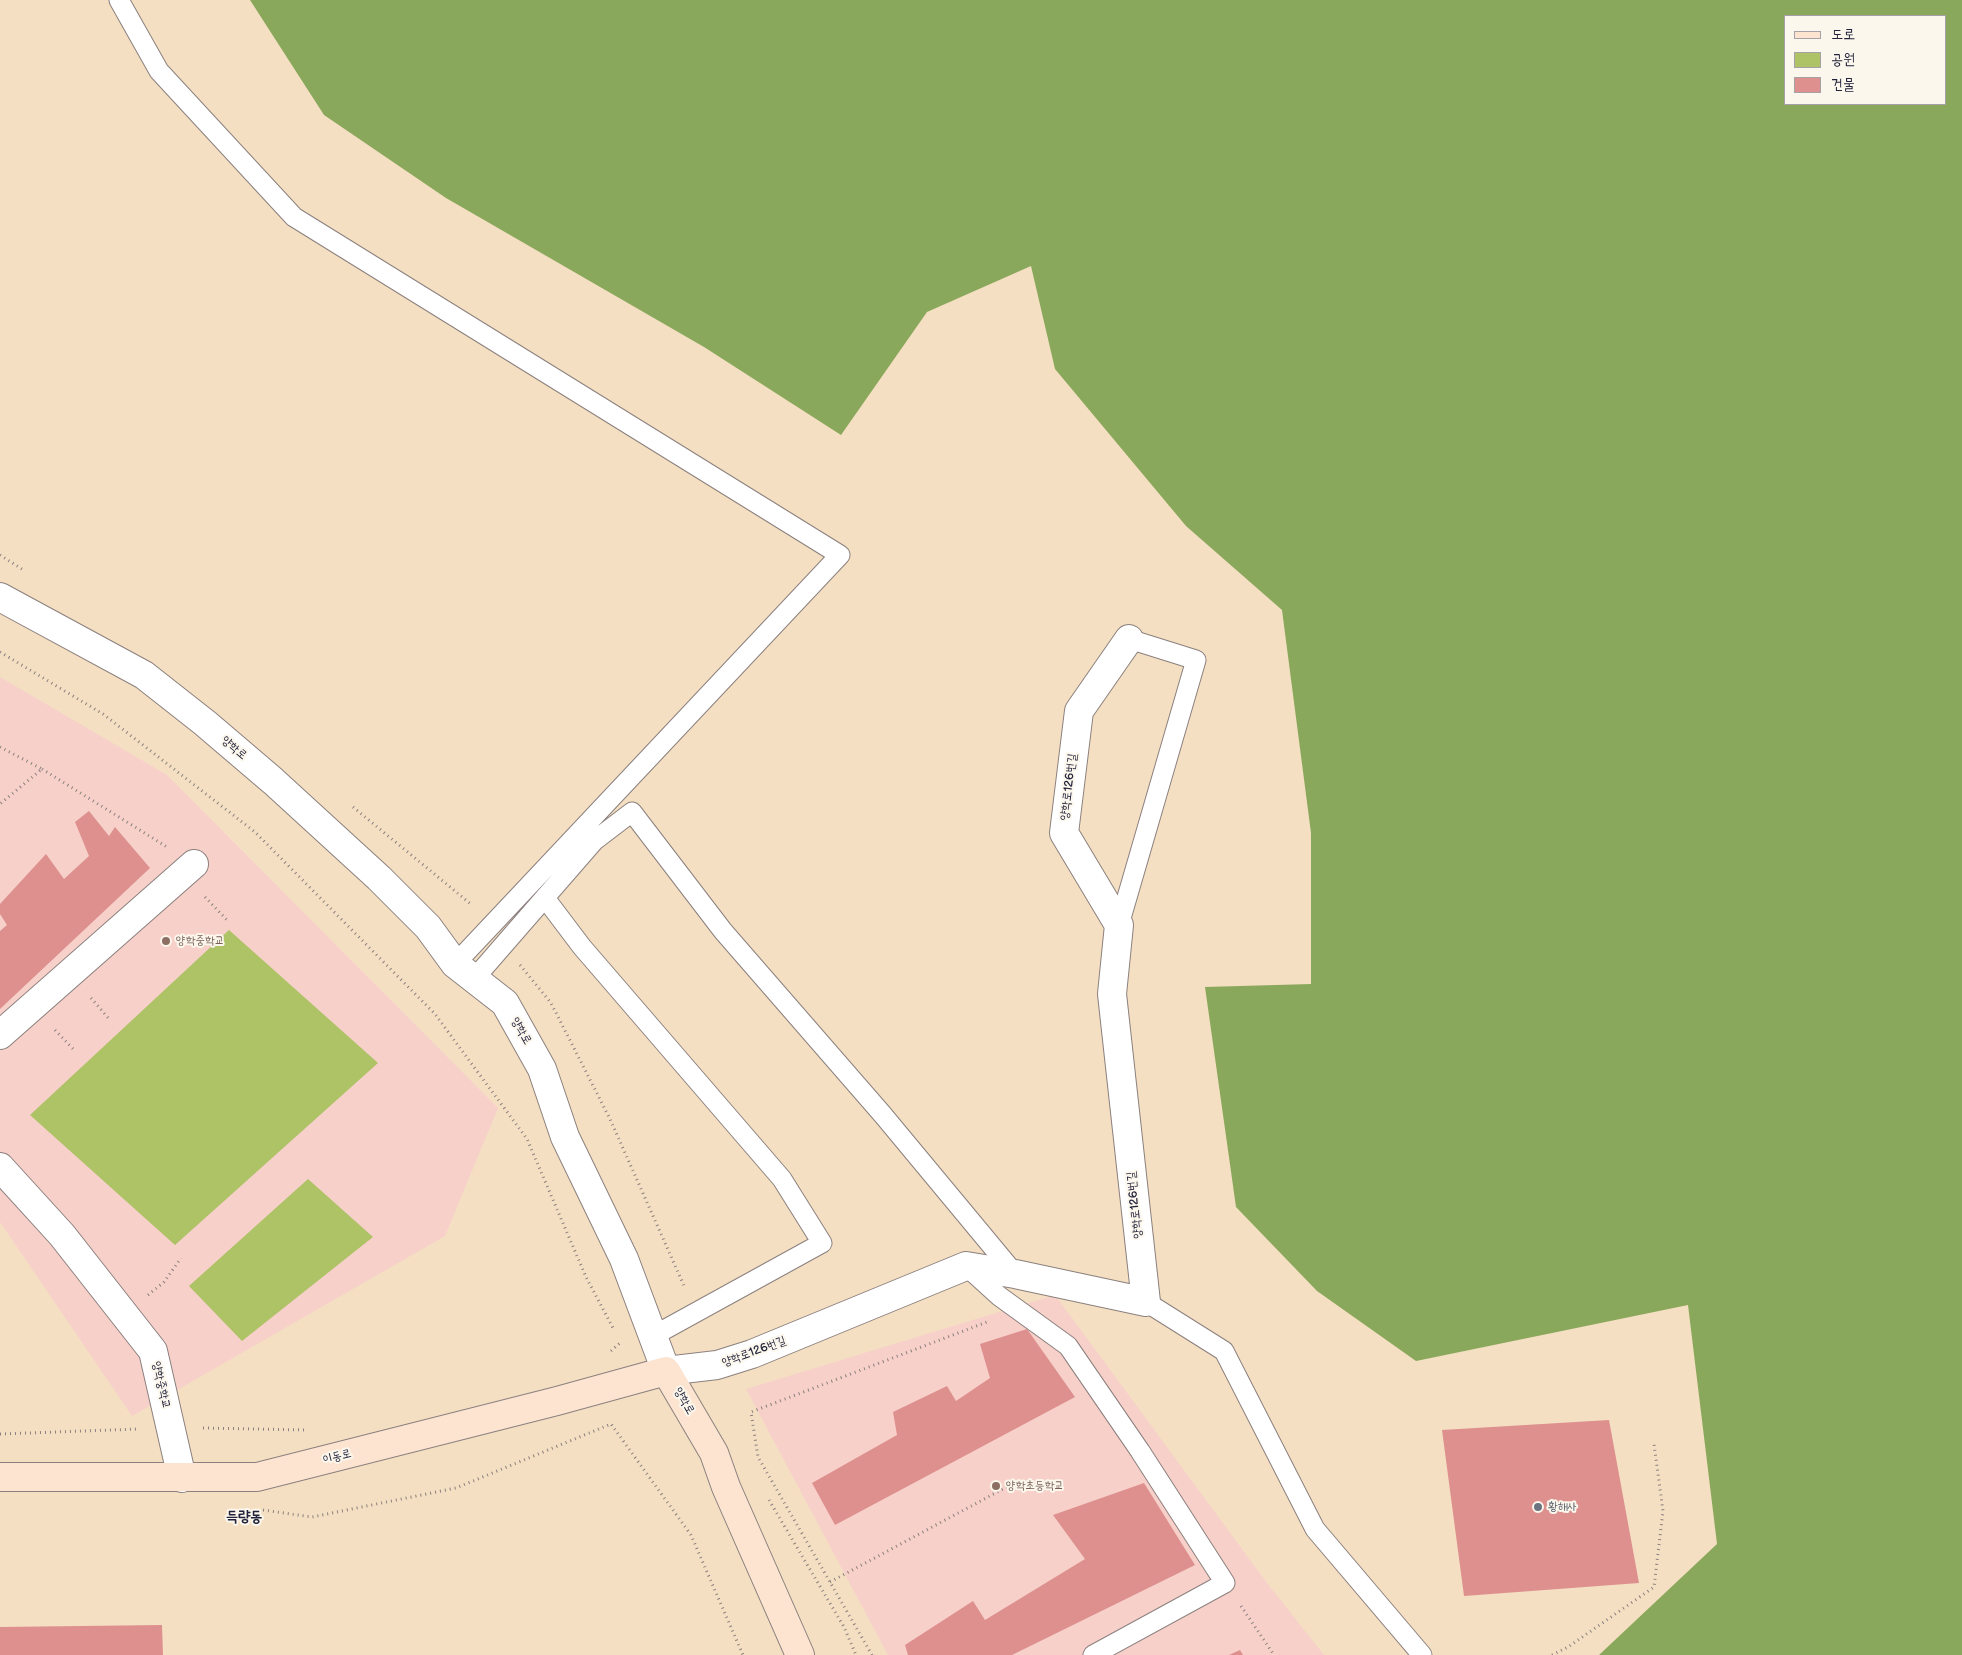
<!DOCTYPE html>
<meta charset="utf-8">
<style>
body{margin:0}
#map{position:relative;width:1962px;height:1655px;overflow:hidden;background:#f4dfc2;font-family:"Balsamiq Sans","Poor Story",sans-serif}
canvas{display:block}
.legend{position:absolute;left:1784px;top:15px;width:162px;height:90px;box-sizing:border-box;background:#fbf7ec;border:1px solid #a4a2a5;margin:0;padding:6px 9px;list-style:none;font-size:15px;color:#22223b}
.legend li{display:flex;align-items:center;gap:10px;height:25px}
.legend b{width:25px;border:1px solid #a4a2a5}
</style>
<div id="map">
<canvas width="1962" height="1655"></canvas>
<ul class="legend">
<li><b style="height:6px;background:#fde4d1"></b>도로</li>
<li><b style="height:14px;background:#aec266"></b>공원</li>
<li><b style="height:14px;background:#dd908e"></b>건물</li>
</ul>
</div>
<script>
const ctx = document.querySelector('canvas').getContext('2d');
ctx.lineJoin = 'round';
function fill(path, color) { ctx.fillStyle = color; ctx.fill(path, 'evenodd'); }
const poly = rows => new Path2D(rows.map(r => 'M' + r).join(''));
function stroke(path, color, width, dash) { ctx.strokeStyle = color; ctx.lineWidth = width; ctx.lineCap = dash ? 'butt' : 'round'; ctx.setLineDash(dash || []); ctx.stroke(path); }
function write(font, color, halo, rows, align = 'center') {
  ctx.font = font + ' "Balsamiq Sans","Poor Story",sans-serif'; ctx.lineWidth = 4; ctx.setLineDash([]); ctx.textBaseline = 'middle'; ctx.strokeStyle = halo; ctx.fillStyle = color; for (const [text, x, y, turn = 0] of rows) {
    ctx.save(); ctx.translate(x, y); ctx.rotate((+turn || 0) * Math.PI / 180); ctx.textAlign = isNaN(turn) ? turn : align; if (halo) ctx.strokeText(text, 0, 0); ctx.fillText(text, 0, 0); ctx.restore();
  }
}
fill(poly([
 [0,677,167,775,498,1108,445,1236,132,1416,0,1222],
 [1055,1295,1267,1583,1324,1655,888,1655,746,1389]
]), '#f7d0ca');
fill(poly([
 [229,930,378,1063,175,1245,30,1115],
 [308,1179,373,1237,242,1341,189,1286]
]), '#aec266');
fill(poly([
 [250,0,1962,0,1962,1655,1599,1655,1717,1544,1688,1305,1416,1361,1317,1291,1236,1207,1205,987,1311,984,1311,833,1282,610,1186,526,1055,369,1031,266,927,312,841,435,704,347,446,198,324,115],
 [1946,16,1946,104,1786,104,1786,16]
]), '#8aa85b');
fill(poly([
 [89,811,109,836,115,827,150,868,0,1009,0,931,7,925,0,914,0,904,46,854,64,879,89,856,75,822],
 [1027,1329,1075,1397,835,1525,812,1483,897,1435,893,1412,947,1386,956,1401,990,1378,980,1344],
 [1609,1420,1639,1583,1464,1596,1442,1430],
 [1144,1483,1195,1565,1012,1655,908,1655,905,1645,973,1601,985,1620,1085,1559,1053,1515],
 [162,1625,163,1655,0,1655,0,1627],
 [1240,1650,1243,1655,1229,1655]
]), '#dd908e');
const lane = poly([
 [119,0,159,71,294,217,840,555,455,964],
 [545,898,582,947,782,1179,822,1243,653,1336],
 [1119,925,1196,660,1129,639],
 [474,979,594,841,632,812,723,931,883,1115,1015,1274],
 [966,1266,999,1296,1068,1346,1140,1451,1225,1583,1093,1655],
 [1146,1302,1224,1351,1315,1529,1422,1655]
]);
const street = poly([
 [0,597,144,675,205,723,273,781,379,878,428,927,455,964,505,1003,542,1069,565,1137,624,1259,666,1371,717,1365,752,1354,966,1266,1015,1274,1146,1302,1112,994,1119,925,1064,833,1079,711,1129,639],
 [0,1035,194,864],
 [0,1167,62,1235,153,1351,182,1478]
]);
const secondary = poly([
 [0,1477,257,1477,557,1401,666,1371,714,1453,726,1487,800,1655]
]);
stroke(lane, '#8b807e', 21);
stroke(street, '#8b807e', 30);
stroke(secondary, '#8b807e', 30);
stroke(poly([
 [0,555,25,571],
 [0,652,103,714,255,832,435,1014,527,1139,586,1277,613,1328],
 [0,747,42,769,0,804],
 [42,769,167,847],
 [353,807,472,905],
 [205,897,227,920],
 [520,965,551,1003,610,1119,685,1288],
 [91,998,110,1020],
 [55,1030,75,1051],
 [148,1295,164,1282,181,1258],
 [611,1351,621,1342],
 [203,1428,307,1430],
 [0,1434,139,1429],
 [769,1500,844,1627,856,1655],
 [263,1510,312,1517,456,1488,611,1424,691,1535,743,1655],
 [830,1582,1014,1483],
 [1241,1606,1274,1655],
 [872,1655,758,1457,751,1412,987,1322],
 [1552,1655,1568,1647,1654,1587,1663,1511,1654,1444]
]), '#8b807e', 3, [1, 4]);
stroke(lane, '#fff', 19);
stroke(street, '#fff', 28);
stroke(secondary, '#fde4d1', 28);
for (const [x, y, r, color] of [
 [166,941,5,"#8d6e63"],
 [996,1486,5,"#8d6e63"],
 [1538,1507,5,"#6b7280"]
]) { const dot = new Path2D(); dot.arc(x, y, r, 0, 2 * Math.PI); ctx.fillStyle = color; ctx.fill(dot); stroke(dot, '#fbf7ec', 2); }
write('12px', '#22223b', '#fbf7ec', [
 ["양학로",234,748,40],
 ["양학로126번길",1069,787,-83],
 ["양학로",521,1031,60],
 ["양학로126번길",1135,1205,-96],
 ["양학로126번길",754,1352,-20],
 ["양학중학교",161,1385,77],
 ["양학로",684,1401,60],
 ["이동로",337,1457,-14]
]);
write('12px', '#785e54', '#fbf7ec', [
 ["양학중학교",176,941],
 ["양학초등학교",1006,1486]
], 'left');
write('12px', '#5b616d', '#fbf7ec', [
 ["황해사",1548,1507]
], 'left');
write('bold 15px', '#22223b', '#fbf7ec', [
 ["득량동",244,1517]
]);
</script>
